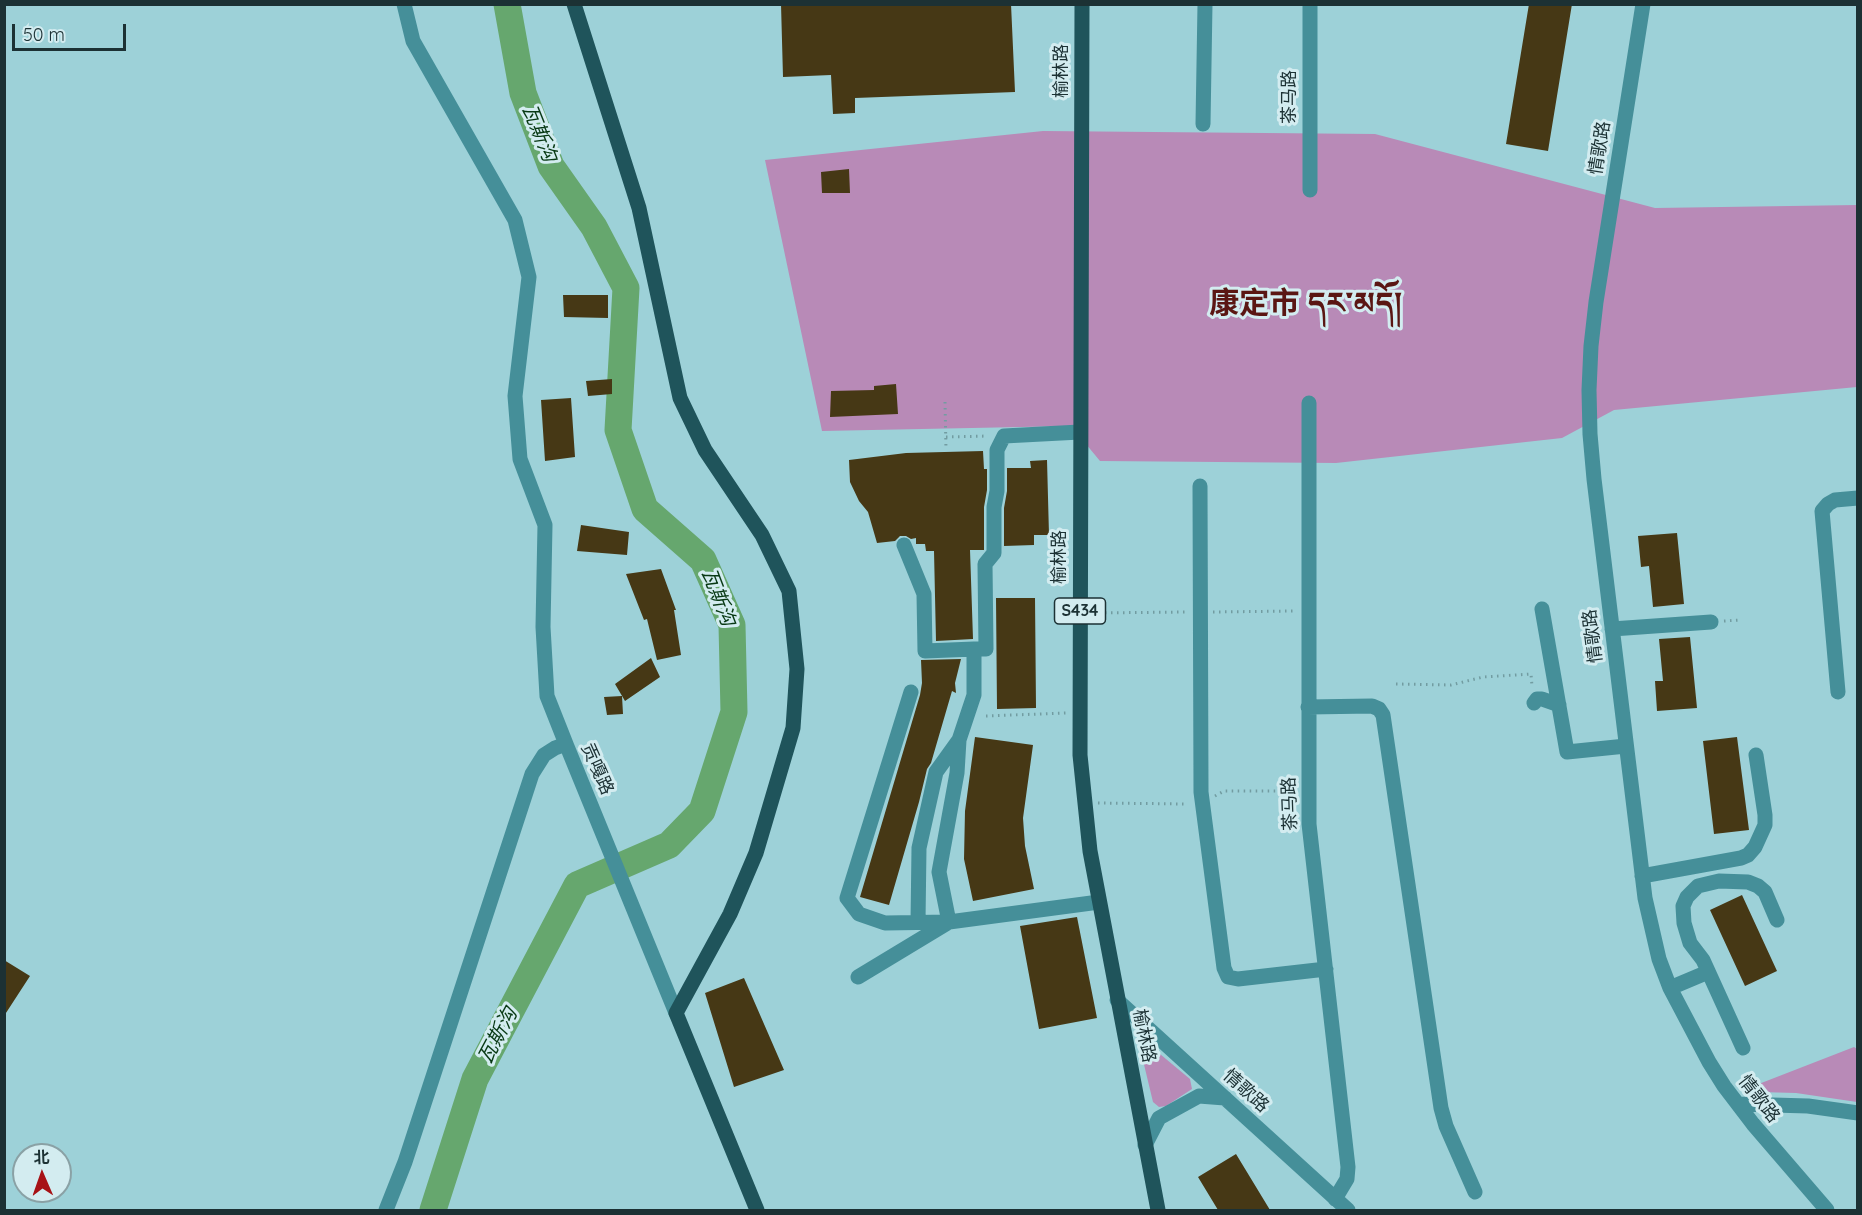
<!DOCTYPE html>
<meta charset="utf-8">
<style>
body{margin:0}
#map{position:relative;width:1862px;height:1215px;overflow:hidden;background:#9dd1d8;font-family:Quicksand,"Noto Sans SC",sans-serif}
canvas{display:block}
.frame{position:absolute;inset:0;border:6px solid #1c3134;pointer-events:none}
.north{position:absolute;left:12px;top:1143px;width:60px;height:60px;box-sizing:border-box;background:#d3ecf0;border:2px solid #8aa1a5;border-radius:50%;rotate:358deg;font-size:16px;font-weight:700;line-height:24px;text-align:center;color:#1c3134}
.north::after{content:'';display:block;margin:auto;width:21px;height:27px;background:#a71216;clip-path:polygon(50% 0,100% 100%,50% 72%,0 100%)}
.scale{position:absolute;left:12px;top:24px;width:114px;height:27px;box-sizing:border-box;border:3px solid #1c3134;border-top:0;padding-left:8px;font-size:18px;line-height:21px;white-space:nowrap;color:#1c3134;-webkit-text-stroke:4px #d3ecf0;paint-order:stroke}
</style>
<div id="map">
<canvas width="1862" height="1215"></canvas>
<div class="frame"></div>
<div class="north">北</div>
<div class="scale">50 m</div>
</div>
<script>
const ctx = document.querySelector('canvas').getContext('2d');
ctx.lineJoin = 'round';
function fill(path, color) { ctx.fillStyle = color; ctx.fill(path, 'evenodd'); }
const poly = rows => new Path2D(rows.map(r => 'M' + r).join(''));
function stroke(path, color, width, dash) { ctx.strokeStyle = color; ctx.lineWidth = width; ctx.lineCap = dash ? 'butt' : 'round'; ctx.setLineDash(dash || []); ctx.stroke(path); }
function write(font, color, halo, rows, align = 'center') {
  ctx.font = font + ' Quicksand,"Noto Sans SC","Noto Serif Tibetan",sans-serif'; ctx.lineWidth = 6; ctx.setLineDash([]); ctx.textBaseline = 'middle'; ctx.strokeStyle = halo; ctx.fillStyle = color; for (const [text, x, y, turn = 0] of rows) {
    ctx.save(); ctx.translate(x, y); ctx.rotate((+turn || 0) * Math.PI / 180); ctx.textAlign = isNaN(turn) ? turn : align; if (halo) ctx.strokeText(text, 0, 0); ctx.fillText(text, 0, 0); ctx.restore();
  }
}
fill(poly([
 [1043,131,1375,134,1655,208,1857,205,1857,387,1614,410,1562,438,1336,463,1100,461,1071,426,822,431,765,160],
 [1148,1044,1190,1079,1192,1089,1166,1106,1159,1107,1153,1102,1141,1052,1142,1047],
 [1854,1047,1857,1049,1857,1102,1796,1093,1759,1092,1753,1091,1751,1087]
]), '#b88ab7');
stroke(poly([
 [433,1210,475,1079,577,885,669,845,702,811,734,712,732,625,703,560,645,509,618,430,626,288,594,227,551,166,523,93,507,4]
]), '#66a76e', 27);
fill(poly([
 [781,4,1011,4,1015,92,855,98,855,113,833,114,831,75,783,77],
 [1529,4,1572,4,1548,151,1506,144],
 [849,169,850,193,822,193,821,172],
 [563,295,608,295,608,318,564,317],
 [612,379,612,394,588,396,586,381],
 [896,384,898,414,830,417,831,391,874,390,874,386],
 [571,398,575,457,545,461,541,400],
 [983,451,984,469,987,469,987,490,984,507,984,550,970,550,973,639,936,641,934,551,926,551,925,544,916,544,916,538,911,539,906,536,900,536,895,541,877,543,868,512,859,501,850,482,849,460,906,453],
 [1047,460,1049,535,1034,535,1034,545,1004,546,1004,508,1007,491,1007,468,1031,468,1030,461],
 [581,525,629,532,627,555,577,551],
 [1677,533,1684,604,1653,607,1649,566,1641,567,1638,536],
 [661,569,676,610,674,610,681,655,657,660,647,619,644,620,626,574],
 [996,598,1035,598,1036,708,997,709],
 [1690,637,1697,708,1657,711,1655,681,1663,681,1659,639],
 [651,658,660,677,625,701,615,684],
 [961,659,955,683,956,693,952,691,931,763,927,769,919,802,889,905,860,897,920,695,922,683,921,660],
 [622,696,623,714,607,715,604,697],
 [975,737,1033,745,1023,818,1025,846,1034,889,973,901,964,859,965,811],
 [1737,737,1749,830,1714,834,1703,741],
 [1742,895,1777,971,1745,986,1710,910],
 [1077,917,1097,1018,1039,1029,1020,926],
 [4,960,30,976,4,1016],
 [744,978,784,1070,734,1087,705,993],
 [1236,1154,1270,1210,1218,1210,1198,1177]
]), '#463815');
stroke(poly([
 [945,402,946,450],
 [946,437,988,436],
 [1213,612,1294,611],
 [1093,613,1186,612],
 [1724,621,1740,620],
 [1396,684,1451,685,1483,677,1531,674,1532,686],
 [986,716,1066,713],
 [1215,796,1224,791,1294,791],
 [1098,803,1187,804]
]), '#729ca1', 3, [1.5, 4.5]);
stroke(poly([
 [404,4,413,41,515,220,529,277,515,396,520,459,545,525,543,627,547,696,566,744],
 [1643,4,1596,302,1591,346,1589,390,1590,434,1594,479,1645,898,1659,959,1670,988,1709,1062,1724,1086,1753,1124,1827,1210],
 [1203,124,1205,4],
 [1310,190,1310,4],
 [1309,403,1309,824,1348,1167,1347,1179,1335,1199],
 [1080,432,1004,436,997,450,997,491,994,507,994,553,985,564,986,649,974,649,974,695,959,740,957,773,939,872,949,922,1099,902],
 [1200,486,1201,792,1224,968,1228,977,1238,979,1326,969],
 [904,545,924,594,925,651,974,649],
 [1542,609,1567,752,1626,746],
 [1612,629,1711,622],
 [911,692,847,898,859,914,885,923,949,922],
 [1838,692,1822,511,1828,504,1835,500,1858,498],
 [1534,703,1537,699,1542,699,1559,705],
 [1308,707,1372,706,1379,709,1383,715,1441,1108,1446,1126,1475,1192],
 [1642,876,1741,858,1748,855,1755,847,1765,825,1765,815,1756,755],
 [918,922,919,848,936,772,959,740],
 [858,977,949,922],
 [1670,988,1708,972],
 [1117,1000,1348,1210],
 [1743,1048,1703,960,1690,943,1684,923,1683,906,1687,897,1698,886,1719,881,1748,882,1758,886,1765,892,1777,920],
 [1738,1104,1808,1106,1858,1113],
 [1145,1145,1159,1118,1199,1096,1225,1098],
 [386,1210,405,1162,532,774,544,755,555,748,566,744,676,1013]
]), '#458f99', 15);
stroke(poly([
 [574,4,639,208,680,398,705,450,762,535,789,591,797,669,793,728,756,853,730,914,676,1013,757,1210],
 [1082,4,1080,755,1090,851,1158,1210]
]), '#1f545b', 15);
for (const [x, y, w] of [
 [1080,611,51]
]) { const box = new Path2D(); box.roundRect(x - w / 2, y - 13, w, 26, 4.5); ctx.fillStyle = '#d3ecf0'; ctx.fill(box); stroke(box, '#1c3134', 1.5); }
write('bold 16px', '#1c3134', null, [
 ["S434",1080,611]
]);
write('18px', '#1c3134', '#d3ecf0', [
 ["榆林路",1062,71,-90],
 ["茶马路",1290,97,-90],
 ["情歌路",1600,148,-81],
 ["榆林路",1060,557,-90],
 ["情歌路",1593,636,-97],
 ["贡嘎路",597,769,66],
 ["茶马路",1290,804,-92],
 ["榆林路",1144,1036,79],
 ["情歌路",1246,1091,42],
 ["情歌路",1759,1099,52]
]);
write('italic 20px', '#083914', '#d3ecf0', [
 ["瓦斯沟",539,133,68],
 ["瓦斯沟",718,597,69],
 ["瓦斯沟",498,1036,-62]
]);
write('bold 30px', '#5a1613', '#d3ecf0', [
 ["康定市 དར་མདོ།",1306,304]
]);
</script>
